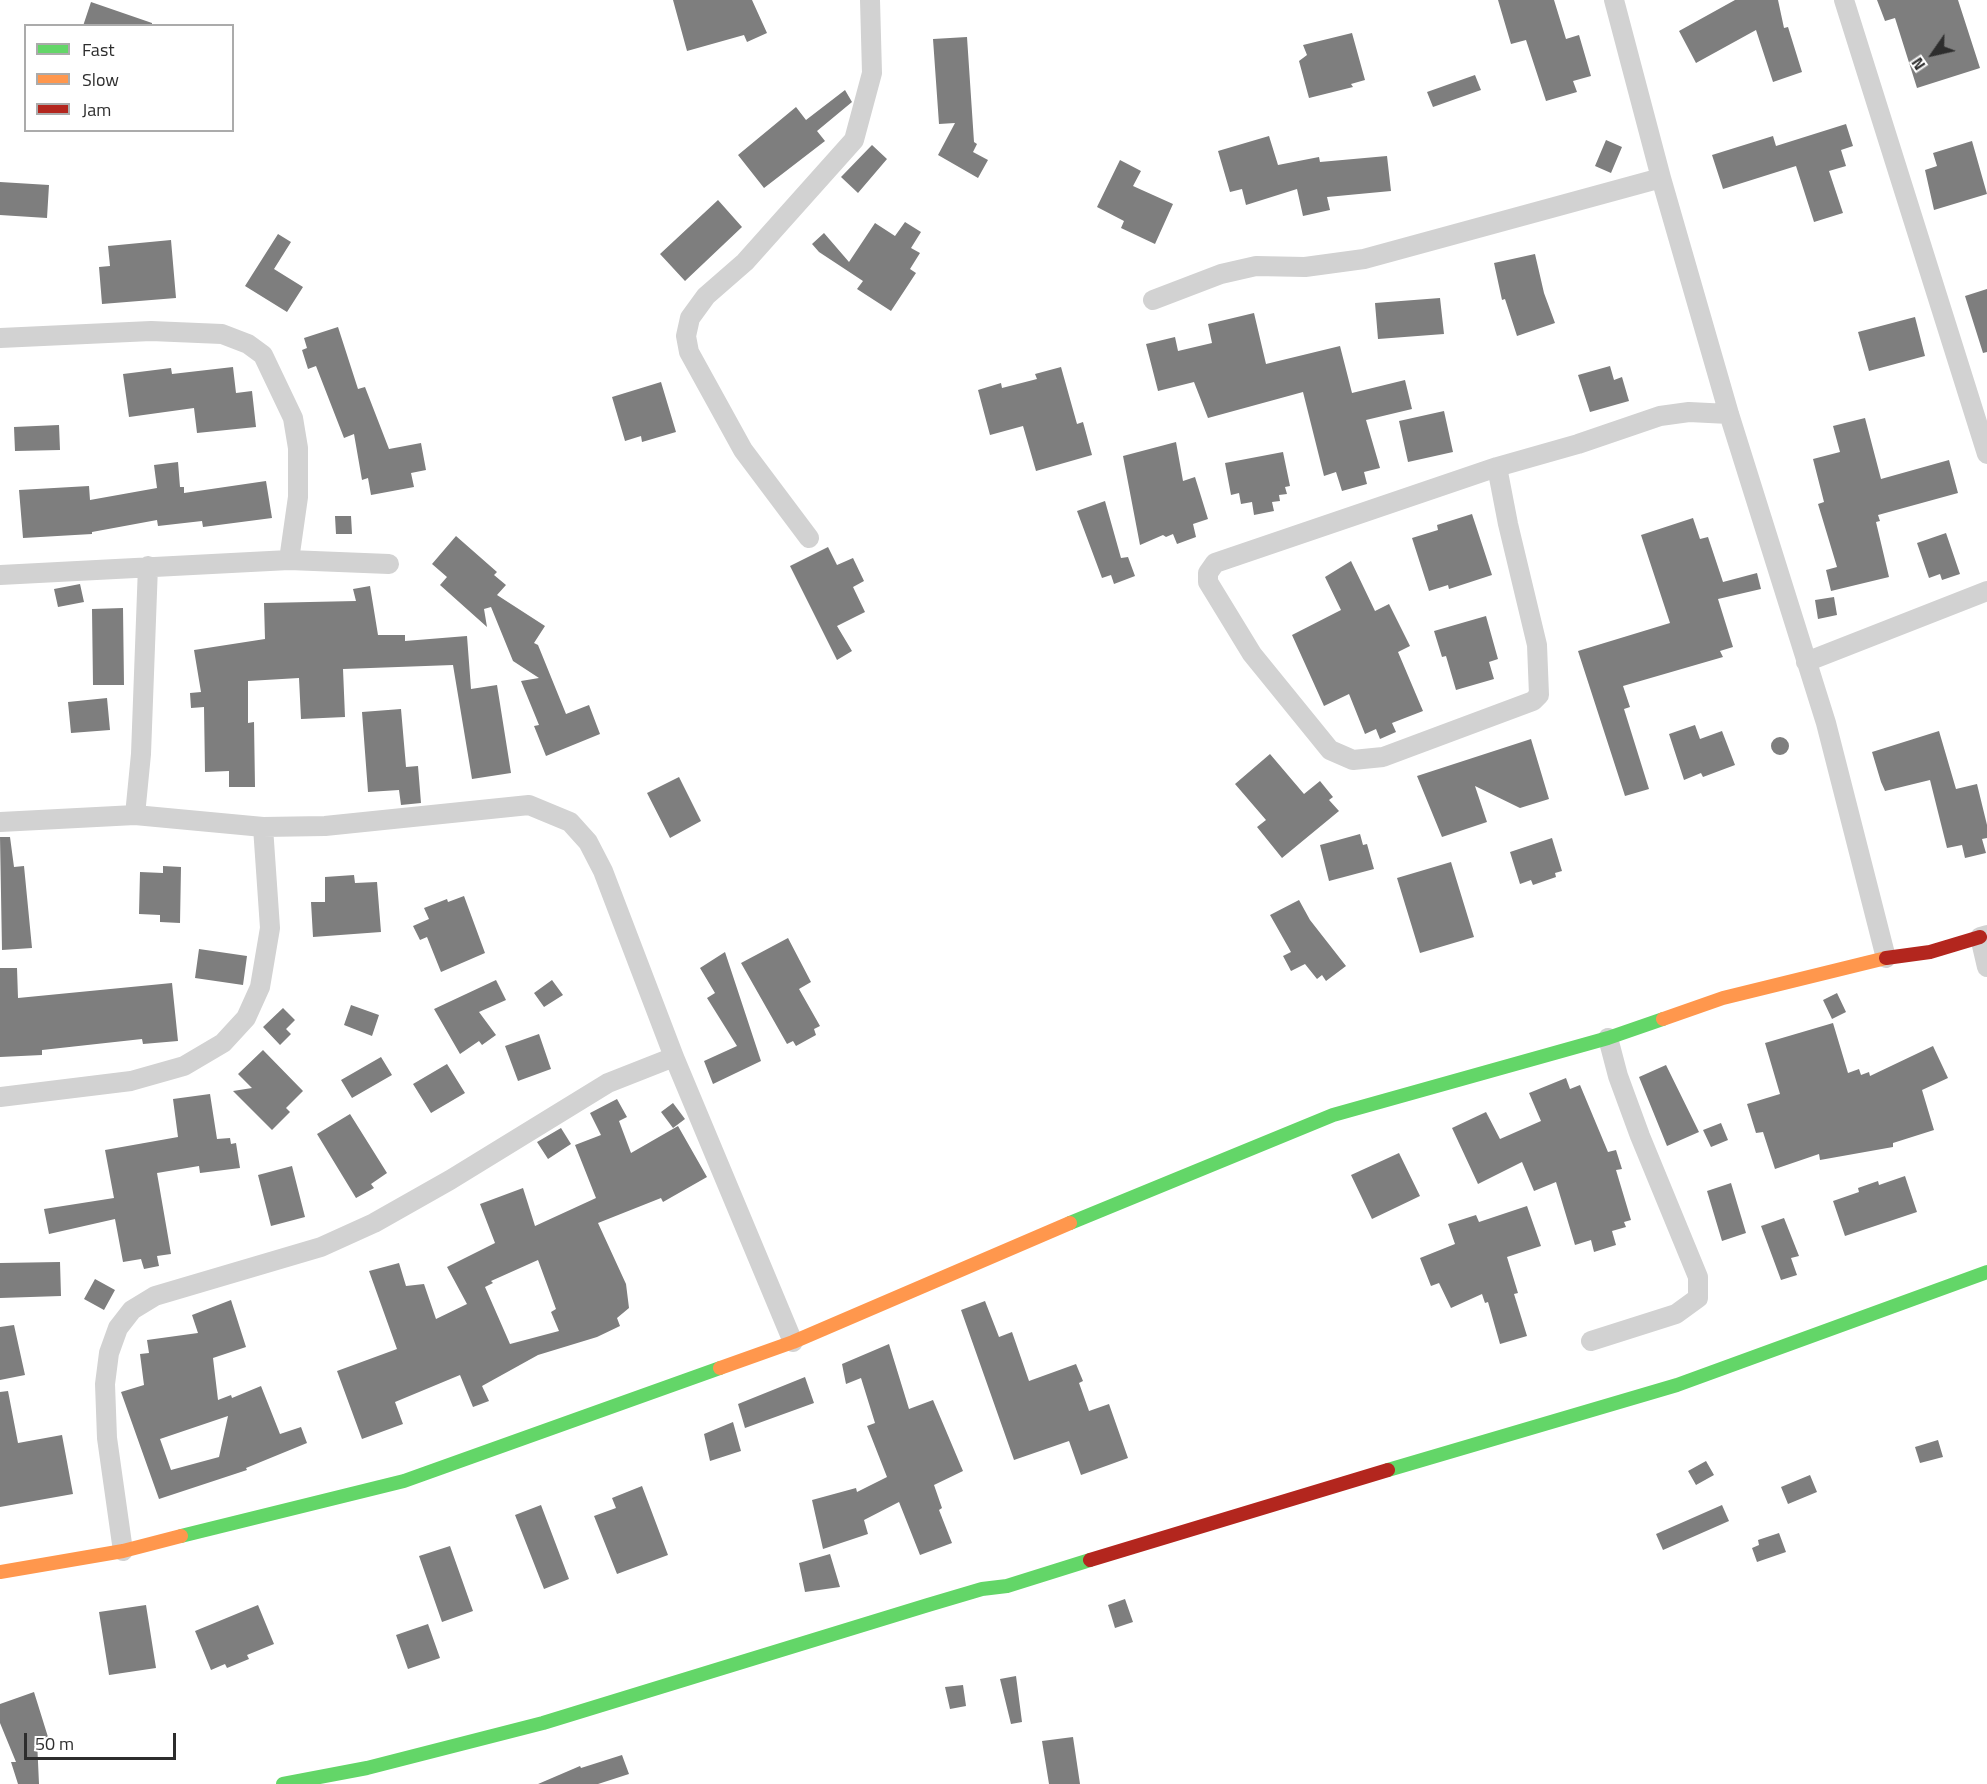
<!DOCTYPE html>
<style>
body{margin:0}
#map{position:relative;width:1987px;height:1784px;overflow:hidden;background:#fff;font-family:"Titillium Web",sans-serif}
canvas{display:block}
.legend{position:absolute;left:24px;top:24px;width:210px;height:108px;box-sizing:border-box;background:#fff;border:2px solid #ababab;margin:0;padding:8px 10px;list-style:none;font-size:18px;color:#2d2d2d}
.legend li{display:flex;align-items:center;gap:12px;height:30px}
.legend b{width:30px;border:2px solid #ababab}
.north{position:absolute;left:1903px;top:24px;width:60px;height:60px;-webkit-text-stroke:4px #fff;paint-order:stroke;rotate:236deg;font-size:16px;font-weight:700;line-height:24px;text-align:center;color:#2d2d2d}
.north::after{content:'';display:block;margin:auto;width:21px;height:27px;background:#2d2d2d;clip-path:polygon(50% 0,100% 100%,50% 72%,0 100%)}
.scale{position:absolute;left:24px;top:1733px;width:152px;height:27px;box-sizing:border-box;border:3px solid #2d2d2d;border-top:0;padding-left:8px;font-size:18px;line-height:21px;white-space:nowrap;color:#2d2d2d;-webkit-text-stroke:4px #fff;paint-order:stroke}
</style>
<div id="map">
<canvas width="1987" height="1784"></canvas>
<ul class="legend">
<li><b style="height:8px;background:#63d668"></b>Fast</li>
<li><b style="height:8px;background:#ff974d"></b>Slow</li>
<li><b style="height:8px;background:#b3261e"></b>Jam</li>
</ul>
<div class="north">N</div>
<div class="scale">50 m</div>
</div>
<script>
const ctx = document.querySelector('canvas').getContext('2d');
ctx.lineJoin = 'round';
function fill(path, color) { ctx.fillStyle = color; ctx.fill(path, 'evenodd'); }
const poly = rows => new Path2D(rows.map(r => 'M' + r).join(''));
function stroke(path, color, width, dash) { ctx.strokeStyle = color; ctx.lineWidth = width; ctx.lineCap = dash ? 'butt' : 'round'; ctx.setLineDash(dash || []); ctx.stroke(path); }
fill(poly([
 [673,0,752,0,767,33,747,42,744,35,687,51],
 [1498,0,1554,0,1566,39,1579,35,1591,76,1573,81,1577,92,1546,101,1526,40,1511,44],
 [1735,0,1778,0,1784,28,1788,27,1802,72,1773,82,1756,30,1696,63,1679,31],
 [1877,0,1958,0,1980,68,1917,88,1895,18,1885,21],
 [91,2,152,23,152,26,83,26],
 [1352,33,1365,80,1351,84,1353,87,1309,98,1299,61,1307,55,1303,45],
 [967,37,974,142,977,144,973,152,988,160,978,178,938,155,955,123,939,124,933,39],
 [1475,75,1481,90,1433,107,1427,92],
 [845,90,852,102,817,131,825,141,764,188,738,155,796,107,806,120],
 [1846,124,1853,146,1841,150,1846,166,1829,171,1843,213,1814,222,1796,166,1723,189,1712,155,1773,136,1776,146],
 [1269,136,1278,165,1319,157,1320,162,1387,156,1391,191,1327,197,1330,210,1303,216,1297,189,1246,205,1242,189,1230,192,1218,151],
 [1606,140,1622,147,1611,173,1595,166],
 [1972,141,1987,194,1934,210,1925,170,1937,166,1933,153],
 [872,145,887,159,858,193,841,177],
 [1120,160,1141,171,1133,186,1173,204,1155,244,1121,228,1124,221,1097,207],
 [0,182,49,185,47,218,0,215],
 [718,200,742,227,685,281,660,254],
 [905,222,921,232,911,248,920,253,910,269,916,273,891,311,857,289,863,281,819,252,812,244,824,233,849,262,875,223,895,236],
 [278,234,291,242,274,269,303,287,287,312,245,286],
 [171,240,176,298,102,304,99,267,110,266,108,246],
 [1535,254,1544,293,1555,323,1517,336,1505,299,1502,300,1494,263],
 [1987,289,1987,352,1983,353,1965,296],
 [1440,298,1444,334,1378,339,1375,303],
 [1254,313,1266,364,1340,346,1352,393,1405,380,1412,409,1366,420,1380,468,1364,472,1367,484,1342,491,1336,472,1324,476,1303,392,1208,418,1194,382,1158,391,1146,344,1175,337,1178,351,1212,343,1208,324],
 [1915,317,1925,356,1869,371,1858,332],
 [338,327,358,389,365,387,389,449,421,443,426,470,411,473,414,487,371,495,368,478,362,480,354,434,344,438,316,366,308,369,302,350,307,348,304,338],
 [1610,366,1614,380,1622,377,1629,401,1590,412,1578,375],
 [233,367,236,393,252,391,256,427,197,433,194,408,129,417,123,374,171,368,172,374],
 [1061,367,1077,424,1083,422,1092,455,1036,471,1023,426,990,435,978,390,1001,383,1002,388,1037,379,1035,374],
 [661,382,676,432,642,442,641,436,625,441,612,397],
 [1444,411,1453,452,1408,462,1399,421],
 [1865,418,1881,479,1949,460,1958,493,1878,515,1880,521,1876,522,1889,577,1831,591,1826,570,1837,567,1818,504,1824,502,1813,459,1840,452,1833,426],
 [59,425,60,450,15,451,14,427],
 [1176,442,1183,481,1195,477,1208,519,1193,524,1196,537,1177,544,1173,534,1166,537,1163,535,1140,545,1123,456],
 [1283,452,1290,486,1285,487,1287,494,1279,495,1280,501,1272,502,1274,511,1254,515,1252,502,1241,504,1239,493,1231,495,1225,463],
 [178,462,180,487,184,487,184,493,266,481,272,518,203,527,202,521,158,526,157,520,92,532,92,534,23,538,19,490,89,486,90,500,157,488,154,465],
 [1105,501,1121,558,1128,557,1135,576,1114,584,1111,575,1102,578,1077,511],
 [1472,514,1492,575,1449,589,1448,585,1429,591,1412,538,1438,530,1437,525],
 [335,516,351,516,352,534,336,534],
 [1693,518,1700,539,1708,537,1723,582,1757,573,1761,589,1718,599,1733,647,1720,651,1723,657,1623,686,1630,707,1624,709,1649,789,1625,796,1578,651,1670,623,1641,535],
 [1946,533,1960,574,1942,580,1940,574,1929,578,1917,543],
 [456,536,497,572,494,575,506,585,497,595,545,626,534,643,538,645,566,714,589,705,600,734,546,756,534,726,539,725,521,681,539,678,513,661,491,607,484,609,487,627,440,585,447,577,432,564],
 [828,547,837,565,853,558,864,581,853,587,865,612,837,626,852,651,837,660,790,566],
 [1351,561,1375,611,1389,604,1410,646,1398,652,1423,711,1392,723,1396,732,1380,739,1376,729,1365,734,1349,694,1324,706,1292,635,1341,610,1325,577],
 [80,584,84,602,58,607,54,589],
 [370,586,378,635,405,635,405,641,467,636,471,689,497,685,511,773,472,779,453,665,343,669,345,717,301,719,299,678,248,681,248,723,254,722,255,787,229,787,229,771,205,772,204,707,191,708,190,693,201,692,194,650,265,639,264,603,356,601,353,589],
 [1834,597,1837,615,1818,619,1815,600],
 [123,608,124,685,93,685,92,609],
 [1486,616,1498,659,1489,662,1494,679,1456,690,1446,656,1442,657,1434,631],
 [107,698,110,730,71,733,68,702],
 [401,709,406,767,418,766,421,803,401,805,399,790,368,792,362,712],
 [1695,725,1700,739,1722,731,1735,765,1703,777,1701,773,1684,780,1669,734],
 [1939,731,1956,789,1977,784,1987,825,1987,838,1982,839,1986,853,1965,858,1962,845,1947,848,1930,780,1885,791,1881,782,1872,752],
 '1771 746a9 9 0 1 1 18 0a9 9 0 1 1-18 0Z',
 [1531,739,1549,799,1520,808,1475,786,1487,822,1442,837,1417,776],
 [1270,754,1304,794,1320,781,1333,797,1329,800,1339,811,1282,858,1257,827,1266,820,1235,784],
 [679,777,701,821,670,838,647,793],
 [1360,834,1363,845,1367,844,1374,869,1329,881,1320,845],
 [0,837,10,837,14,867,24,866,32,948,2,950],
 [1552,838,1562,871,1555,873,1556,877,1533,885,1531,880,1520,884,1510,852],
 [1451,862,1474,937,1420,953,1397,878],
 [163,866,181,867,180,923,160,922,160,915,139,914,140,872,163,873],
 [354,875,355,883,377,882,381,932,313,937,311,902,325,902,325,877],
 [464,896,485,953,441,972,427,937,420,940,413,926,429,919,424,908,447,899,448,902],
 [1299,900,1310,920,1346,966,1326,981,1322,975,1317,979,1305,964,1291,971,1283,956,1291,952,1270,915],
 [788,938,811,982,799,989,820,1026,814,1029,816,1035,796,1046,793,1041,787,1044,741,963],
 [199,949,247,956,243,985,195,978],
 [725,952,761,1061,713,1084,704,1061,737,1046,707,998,715,993,700,968],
 [0,968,17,968,18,998,172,983,178,1041,143,1044,142,1039,42,1050,42,1055,0,1057],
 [496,980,506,1000,479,1012,496,1035,482,1045,479,1041,460,1054,434,1009],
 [552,980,563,995,544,1007,534,993],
 [1837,993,1846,1012,1832,1019,1823,1000],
 [351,1005,379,1015,372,1036,344,1025],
 [283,1008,295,1020,286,1029,291,1034,280,1045,263,1027],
 [1833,1023,1848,1073,1859,1069,1861,1075,1869,1072,1870,1076,1933,1046,1948,1078,1922,1090,1934,1130,1893,1143,1893,1147,1820,1160,1819,1154,1775,1169,1763,1132,1756,1133,1747,1104,1780,1094,1765,1043],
 [539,1034,551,1069,518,1081,505,1046],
 [263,1050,303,1091,286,1108,290,1112,272,1130,233,1091,252,1088,238,1074],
 [381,1057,392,1075,352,1098,341,1080],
 [447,1064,465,1093,431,1113,413,1084],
 [1666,1065,1699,1132,1667,1146,1639,1077],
 [1566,1078,1570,1089,1580,1085,1608,1152,1616,1150,1622,1169,1616,1170,1631,1220,1624,1222,1626,1227,1612,1231,1616,1245,1594,1252,1591,1240,1575,1245,1556,1182,1534,1191,1522,1162,1478,1184,1452,1128,1486,1112,1500,1139,1541,1121,1529,1093],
 [210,1094,217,1139,230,1138,231,1144,236,1143,240,1168,200,1173,199,1166,157,1173,171,1254,157,1256,159,1266,144,1269,141,1259,123,1262,115,1219,49,1234,44,1209,114,1198,105,1150,178,1137,173,1099],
 [617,1099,627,1117,619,1121,631,1153,678,1126,707,1177,663,1202,661,1198,598,1223,626,1284,629,1308,617,1318,620,1326,597,1337,538,1355,482,1386,489,1401,473,1407,460,1375,395,1402,403,1424,362,1439,337,1371,397,1349,369,1271,399,1263,406,1286,424,1284,436,1319,467,1304,447,1267,495,1243,480,1204,523,1188,535,1226,596,1198,575,1145,601,1135,590,1113],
 [538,1260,556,1309,551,1312,559,1331,510,1344,485,1287,493,1283,491,1281],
 [673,1103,685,1119,673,1128,661,1112],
 [350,1114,387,1173,371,1184,374,1188,356,1198,317,1134],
 [1721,1123,1728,1140,1711,1147,1703,1130],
 [561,1128,571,1144,548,1159,537,1142],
 [1399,1153,1420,1196,1372,1219,1351,1175],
 [292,1166,305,1217,271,1226,258,1175],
 [1905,1176,1917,1212,1845,1236,1833,1201,1859,1192,1858,1188,1878,1181,1879,1185],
 [1731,1183,1746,1233,1722,1241,1707,1191],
 [1527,1206,1541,1246,1507,1257,1518,1293,1514,1294,1527,1336,1500,1344,1488,1302,1485,1303,1482,1294,1451,1308,1439,1283,1431,1286,1420,1258,1455,1244,1448,1224,1476,1215,1479,1222],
 [1784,1218,1799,1256,1791,1258,1797,1275,1781,1280,1761,1226],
 [60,1262,61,1296,0,1298,0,1263],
 [95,1279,115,1290,104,1310,84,1299],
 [231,1300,246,1347,213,1358,218,1400,231,1395,232,1398,261,1386,280,1434,301,1427,307,1443,246,1468,247,1470,159,1499,121,1392,144,1385,140,1354,149,1353,147,1340,198,1333,192,1315],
 [228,1416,219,1457,171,1470,160,1439],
 [985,1301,999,1337,1012,1332,1029,1381,1076,1364,1083,1381,1079,1383,1089,1411,1109,1404,1128,1458,1081,1475,1069,1441,1014,1460,961,1310],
 [14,1325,25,1375,0,1380,0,1327],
 [889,1344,909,1409,933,1400,963,1471,934,1485,942,1508,939,1510,952,1543,920,1555,899,1502,864,1520,868,1534,823,1549,812,1500,856,1488,857,1492,887,1477,867,1426,875,1423,861,1378,846,1384,842,1364],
 [805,1377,814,1403,745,1428,738,1404],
 [8,1391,18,1443,62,1435,73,1494,0,1507,0,1392],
 [733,1422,741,1451,710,1461,704,1434],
 [1938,1440,1943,1457,1920,1463,1915,1447],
 [1706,1461,1714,1475,1696,1485,1688,1471],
 [1810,1475,1817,1492,1788,1504,1781,1487],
 [642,1486,668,1555,617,1574,594,1516,616,1508,612,1498],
 [541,1505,569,1579,544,1589,515,1515],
 [1722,1505,1729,1521,1663,1550,1656,1534],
 [1779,1533,1786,1552,1757,1562,1752,1548,1759,1545,1758,1540],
 [450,1546,473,1611,442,1622,419,1556],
 [830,1554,840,1587,805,1592,799,1563],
 [1125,1599,1133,1622,1115,1628,1108,1605],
 [146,1605,156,1668,109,1675,99,1612],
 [258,1605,274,1644,247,1655,249,1659,227,1668,225,1664,211,1670,195,1631],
 [428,1624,440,1658,408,1669,396,1635],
 [1016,1676,1022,1722,1011,1724,1000,1679],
 [963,1685,966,1706,950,1709,945,1687],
 [34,1692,48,1737,37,1740,39,1784,18,1784,11,1762,16,1762,0,1723,0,1704],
 [1073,1737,1080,1784,1049,1784,1042,1741],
 [622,1755,629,1774,598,1784,538,1784,580,1766,581,1768]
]), '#7e7e7e');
stroke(poly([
 [1614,0,1661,178,1729,414,1826,723,1886,958],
 [1844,0,1987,454],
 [1153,300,1221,274,1256,266,1305,267,1364,259,1661,178],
 [0,338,151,331,222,334,248,344,263,355,293,418,298,448,298,497,289,560],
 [1497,467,1215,563,1208,573,1208,582,1252,654,1330,750,1353,760,1383,757,1533,701,1539,695,1537,645,1508,524,1497,467,1578,444,1660,416,1689,412,1729,414],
 [809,538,743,450,689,352,686,336,690,318,706,296,745,262,854,140,872,73,870,0],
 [0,575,289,560,389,564],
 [1806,662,1987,591],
 [135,815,141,754,148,566],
 [0,822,135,815,263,827,325,826,529,805,570,822,588,842,603,871,674,1057,793,1342],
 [1987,935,1980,937,1987,967],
 [0,1097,131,1081,184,1066,223,1043,246,1018,260,987,270,928,263,827],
 [1591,1341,1676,1314,1698,1298,1698,1277,1640,1136,1618,1076,1608,1038],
 [123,1551,107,1438,105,1384,109,1353,118,1328,132,1310,155,1296,321,1247,374,1223,450,1180,608,1083,674,1057]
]), '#d2d2d2', 20);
stroke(poly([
 [1070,1223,1333,1115,1608,1038,1663,1019],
 [1388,1470,1677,1385,1987,1272],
 [181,1536,404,1481,720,1368],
 [283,1784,367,1768,543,1723,928,1605,982,1589,1007,1586,1090,1560]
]), '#63d668', 14);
stroke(poly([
 [1663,1019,1723,998,1886,958],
 [720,1368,793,1342,1070,1223],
 [0,1572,123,1551,181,1536]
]), '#ff974d', 14);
stroke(poly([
 [1886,958,1930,952,1980,937],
 [1090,1560,1388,1470]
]), '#b3261e', 14);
</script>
